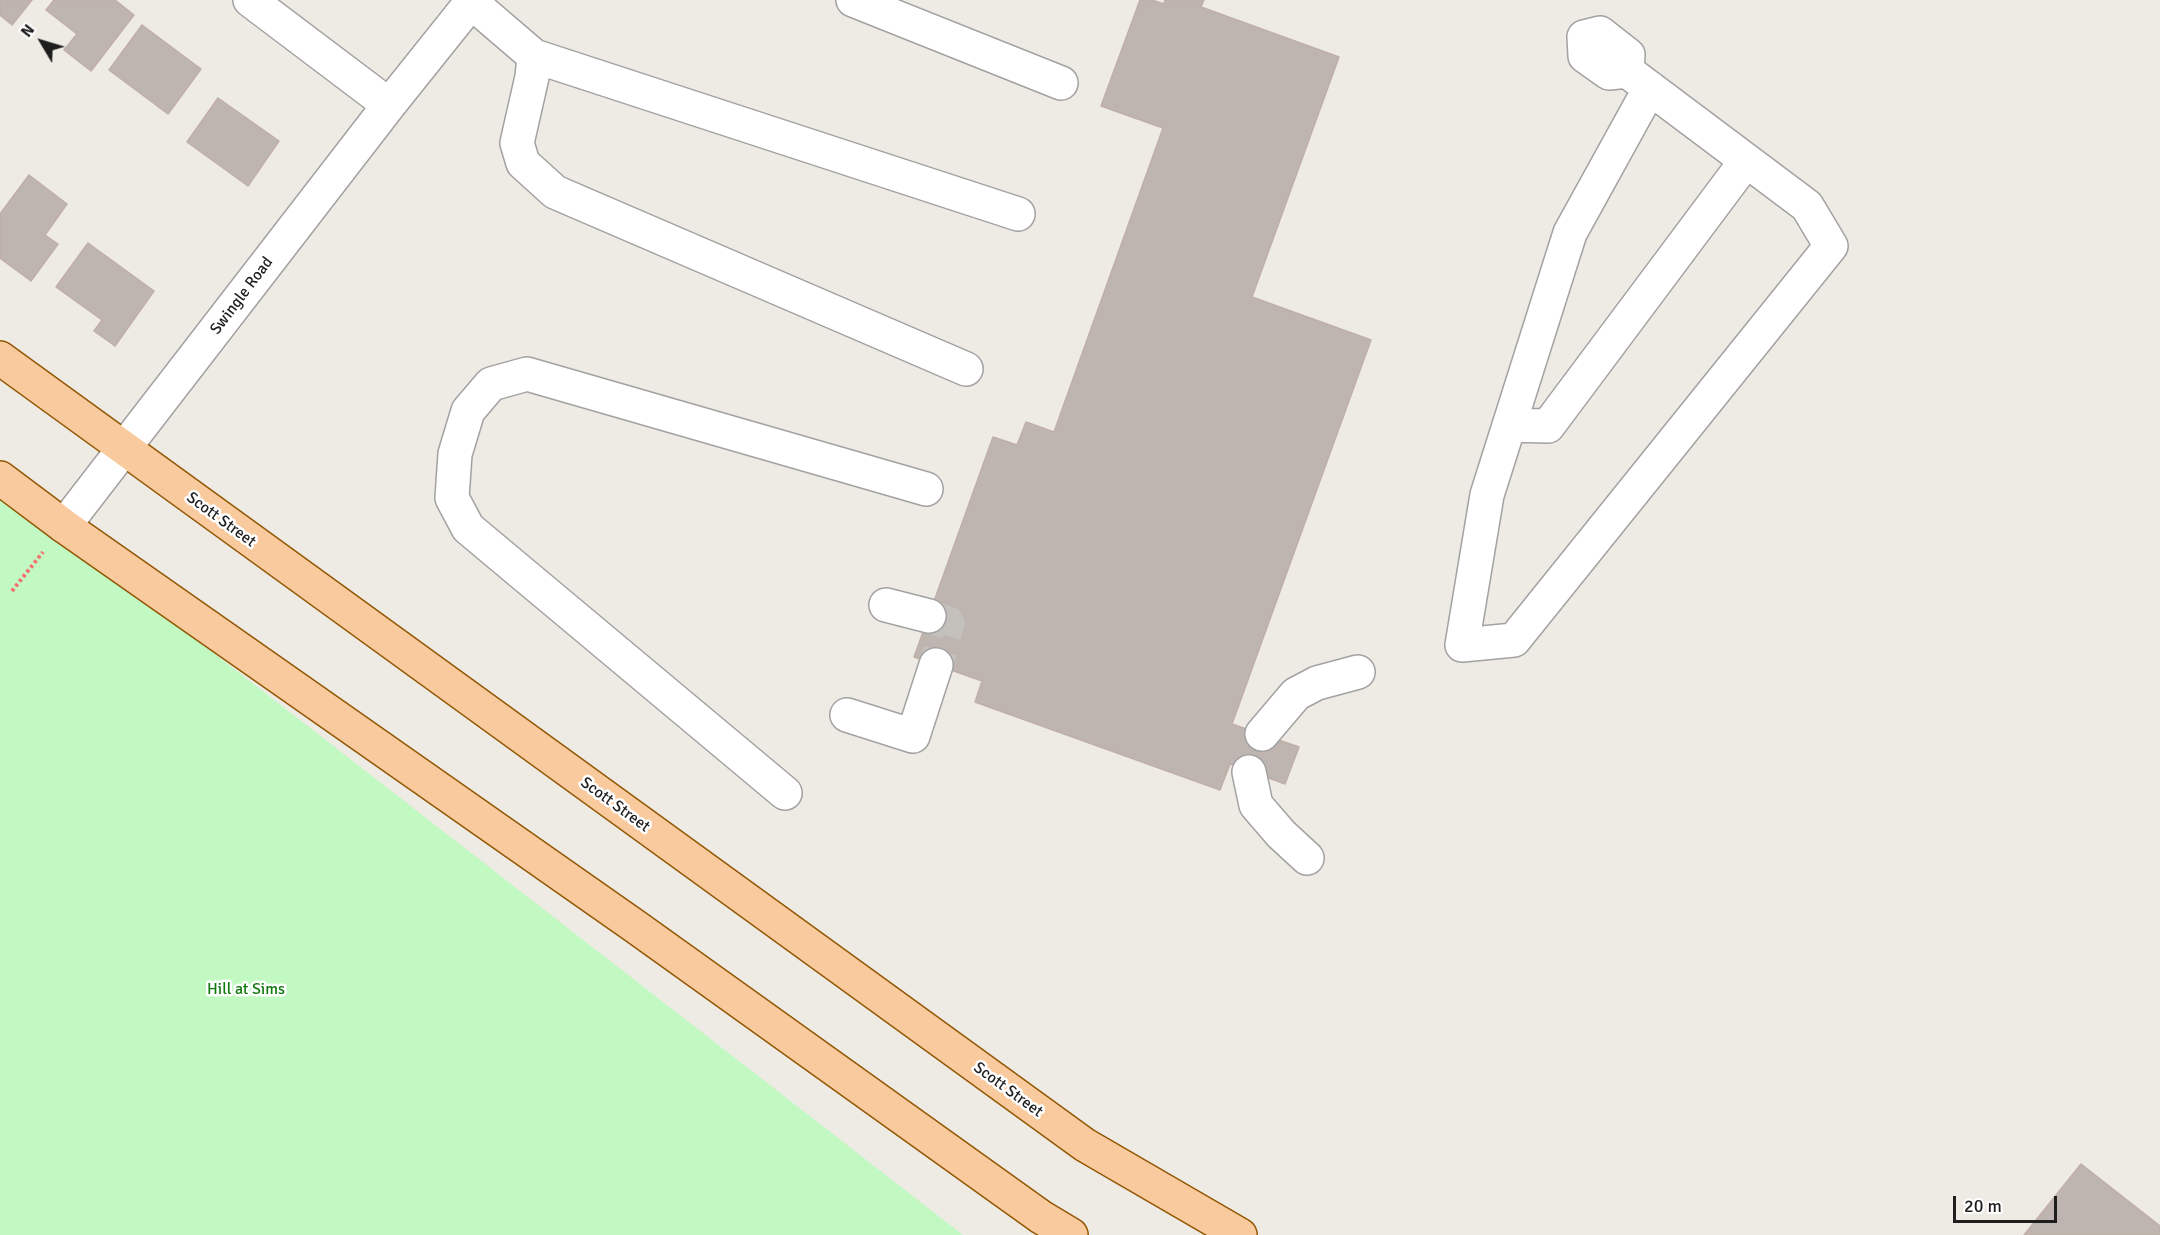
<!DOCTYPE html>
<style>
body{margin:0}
#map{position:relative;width:2160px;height:1235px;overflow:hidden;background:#eeeae4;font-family:Signika,sans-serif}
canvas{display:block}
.north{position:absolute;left:12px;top:12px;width:60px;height:60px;-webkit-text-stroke:4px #fff;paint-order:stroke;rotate:308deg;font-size:16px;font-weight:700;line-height:24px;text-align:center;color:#1e1e1e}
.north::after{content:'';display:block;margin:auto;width:21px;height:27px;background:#1e1e1e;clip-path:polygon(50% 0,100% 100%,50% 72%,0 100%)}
.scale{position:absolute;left:1953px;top:1196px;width:104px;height:27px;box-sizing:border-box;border:3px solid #1e1e1e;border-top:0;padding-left:8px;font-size:18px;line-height:21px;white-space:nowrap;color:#1e1e1e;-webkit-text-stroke:4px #fff;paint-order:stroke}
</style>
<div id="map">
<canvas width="2160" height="1235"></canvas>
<div class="north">N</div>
<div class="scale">20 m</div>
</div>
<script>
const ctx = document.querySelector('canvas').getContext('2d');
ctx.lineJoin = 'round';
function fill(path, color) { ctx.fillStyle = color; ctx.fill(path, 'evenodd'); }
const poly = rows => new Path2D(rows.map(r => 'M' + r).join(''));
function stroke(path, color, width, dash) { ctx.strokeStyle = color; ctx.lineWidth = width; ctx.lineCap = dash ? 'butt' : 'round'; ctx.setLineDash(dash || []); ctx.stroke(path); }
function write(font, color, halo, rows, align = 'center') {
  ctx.font = font + ' Signika,sans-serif'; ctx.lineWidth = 5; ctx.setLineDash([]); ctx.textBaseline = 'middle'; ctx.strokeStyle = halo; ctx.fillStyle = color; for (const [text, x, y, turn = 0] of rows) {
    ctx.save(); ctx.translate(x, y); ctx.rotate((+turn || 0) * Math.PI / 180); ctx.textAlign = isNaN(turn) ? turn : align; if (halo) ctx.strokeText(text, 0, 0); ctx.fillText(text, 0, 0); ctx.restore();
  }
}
fill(poly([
 [0,487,963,1235,0,1235]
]), '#c2f8c2');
const building = poly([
 [0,0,32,0,12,25,0,15,0,0],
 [54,0,115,0,134,15,91,71,64,50,77,34,46,10,54,0],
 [1140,0,1152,0,1164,4,1165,0,1204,0,1201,7,1339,57,1252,297,1371,340,1232,724,1299,747,1285,784,1230,764,1220,790,975,702,982,681,914,657,993,437,1017,445,1026,422,1054,432,1163,128,1101,106,1140,0],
 [142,25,201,69,168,114,109,70,142,25],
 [218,98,279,141,248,186,187,142,218,98],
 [29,175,67,204,45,235,58,244,31,281,0,258,0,214,29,175],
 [88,243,154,291,115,346,94,331,102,320,56,287,88,243],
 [2081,1164,2160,1226,2160,1235,2024,1235,2081,1164]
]);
fill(building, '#bfb5b0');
stroke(building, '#c0afa7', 1.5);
stroke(poly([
 [929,616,948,623,936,665]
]), '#c4c1bc', 33, [33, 16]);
const minor = poly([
 [250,0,389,105],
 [853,0,1061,83],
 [471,2,534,56,532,77,517,143,523,163,555,192,966,369],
 [1584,37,1585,56,1609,73,1627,71,1807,206,1831,246,1514,640,1462,645,1487,495,1570,233,1650,88],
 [1584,37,1600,33,1628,55,1627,71],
 [534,56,1018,214],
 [1510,425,1548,426,1746,161],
 [64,526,389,105,473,0],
 [886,605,929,616],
 [847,715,913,736,936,665],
 [1262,734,1296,694,1317,683,1358,672],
 [1249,772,1256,805,1281,834,1307,858],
 [785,793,468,528,452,498,455,454,468,411,491,384,527,374,926,489]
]);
const major = poly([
 [0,358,1085,1145,1240,1235],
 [0,478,64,526,636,927,1041,1217,1071,1235]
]);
stroke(minor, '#a2a2a2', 36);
stroke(major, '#935704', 36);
stroke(poly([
 [12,591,43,552]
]), '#f66f6d', 4, [3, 3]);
stroke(minor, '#fff', 33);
stroke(major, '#f9ca9e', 33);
write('16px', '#1e1e1e', '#fff', [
 ["Swingle Road",242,296,-53],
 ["Scott Street",221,520,36],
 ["Scott Street",615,805,36],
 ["Scott Street",1008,1090,36]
]);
write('16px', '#0f790e', '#fff', [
 ["Hill at Sims",246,990]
]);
</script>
